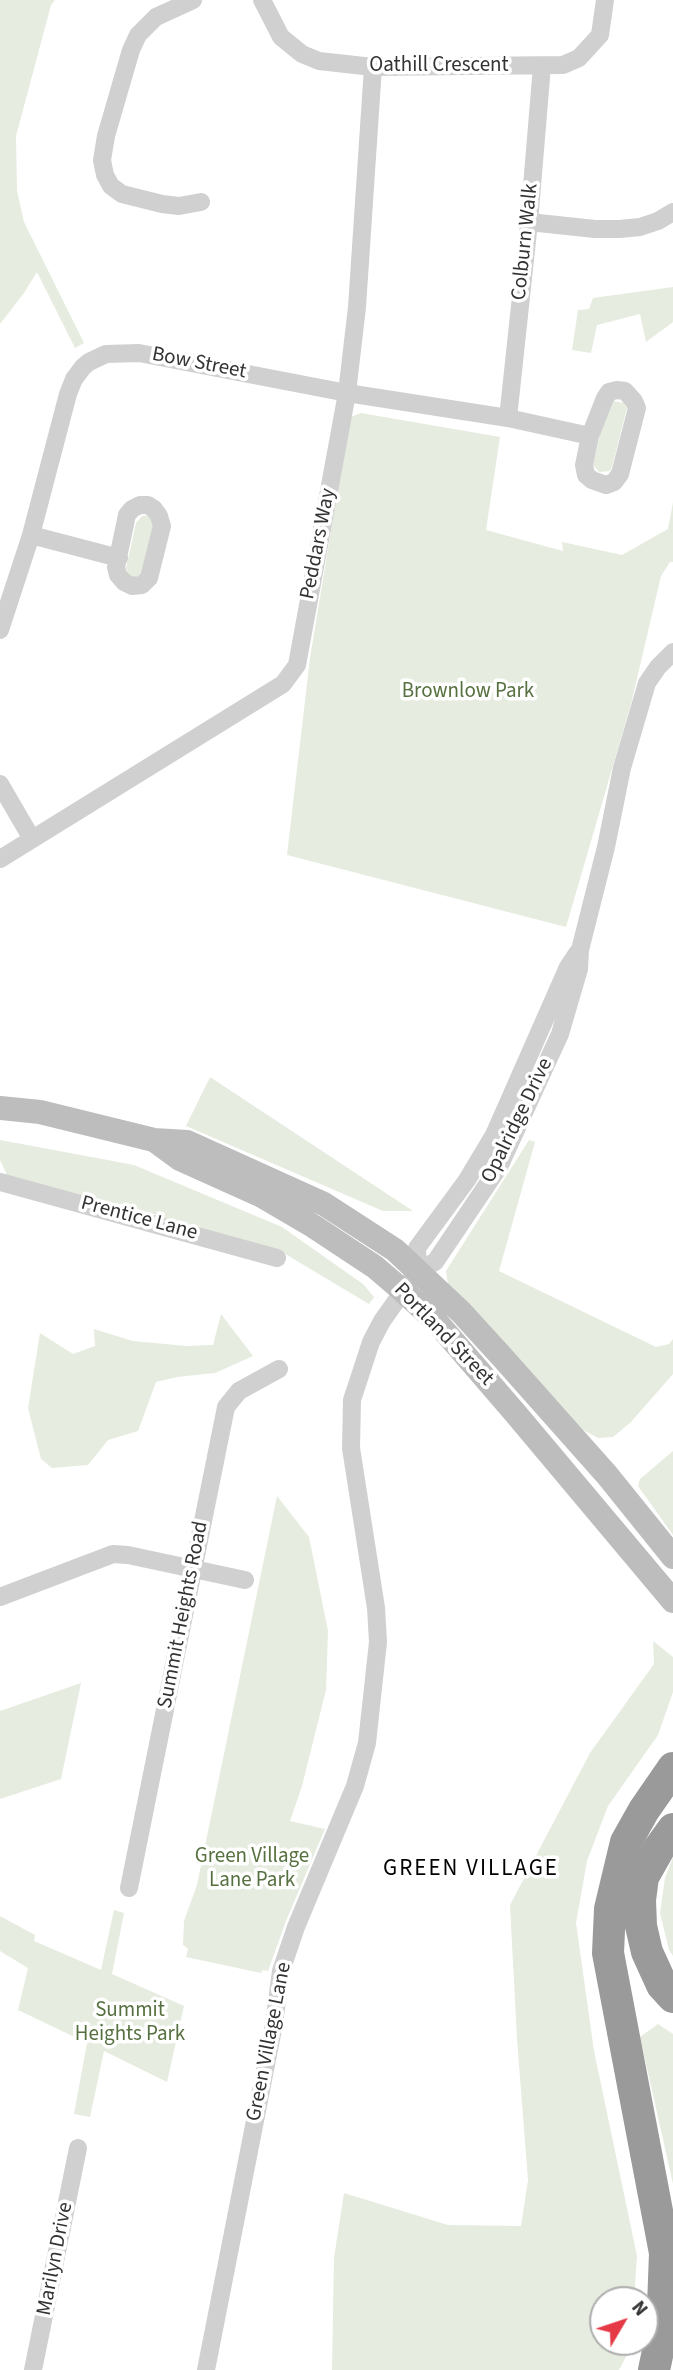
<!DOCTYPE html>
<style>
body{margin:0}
#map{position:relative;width:673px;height:2370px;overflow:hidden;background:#fff;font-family:"Source Sans 3",sans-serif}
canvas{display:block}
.north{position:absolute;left:589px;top:2286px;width:70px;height:70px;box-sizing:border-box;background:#fff;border:2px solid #adadad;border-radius:50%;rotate:51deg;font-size:19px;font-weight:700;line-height:28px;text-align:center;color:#333}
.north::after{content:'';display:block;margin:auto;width:24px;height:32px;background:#e63946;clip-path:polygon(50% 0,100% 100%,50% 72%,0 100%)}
</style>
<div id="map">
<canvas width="673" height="2370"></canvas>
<div class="north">N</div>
</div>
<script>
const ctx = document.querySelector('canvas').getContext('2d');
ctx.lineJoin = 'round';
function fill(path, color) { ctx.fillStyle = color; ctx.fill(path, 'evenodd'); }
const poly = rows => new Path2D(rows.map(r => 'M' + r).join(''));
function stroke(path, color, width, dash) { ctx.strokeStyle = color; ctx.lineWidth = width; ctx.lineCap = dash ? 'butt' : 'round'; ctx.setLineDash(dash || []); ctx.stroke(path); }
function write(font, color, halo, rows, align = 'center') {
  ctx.font = font + ' "Source Sans 3",sans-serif'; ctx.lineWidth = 7; ctx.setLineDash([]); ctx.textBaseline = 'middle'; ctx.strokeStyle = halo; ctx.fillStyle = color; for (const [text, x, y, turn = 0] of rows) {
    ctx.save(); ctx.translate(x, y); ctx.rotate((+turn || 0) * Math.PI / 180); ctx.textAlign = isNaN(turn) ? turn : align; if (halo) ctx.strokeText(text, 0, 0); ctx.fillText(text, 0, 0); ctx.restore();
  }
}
fill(poly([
 [0,0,55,0,51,5,16,136,17,191,24,222,84,343,75,348,37,272,24,293,0,324],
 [673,287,673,322,646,342,640,314,597,325,591,353,572,350,578,310,589,309,593,298],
 [613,401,625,403,627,408,612,467,610,471,599,472,593,465,604,416],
 [361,413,500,437,486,530,563,551,562,542,622,555,668,529,673,502,673,562,670,562,661,576,631,704,566,927,287,855,310,658,349,422,351,417],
 [148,515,153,519,155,531,144,579,128,576,126,568,136,523,142,516],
 [210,1077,413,1211,383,1211,186,1126],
 [0,1140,134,1165,282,1227,363,1284,374,1297,369,1304,287,1255,124,1205,94,1199,7,1175,0,1160],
 [529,1140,535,1142,499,1271,656,1347,669,1344,673,1339,673,1374,631,1422,613,1437,598,1438,583,1430,448,1284,446,1271],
 [221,1314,253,1356,215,1373,177,1377,156,1382,138,1431,108,1440,88,1465,52,1468,41,1459,28,1408,40,1333,73,1354,95,1346,94,1329,133,1341,186,1346,213,1345],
 [673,1451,673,1535,638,1486,640,1479],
 [277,1496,309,1537,328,1631,326,1690,302,1786,290,1821,325,1829,286,1921,268,1971,263,1970,261,1973,186,1957,188,1949,183,1945,184,1921,197,1885],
 [653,1641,673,1657,673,1692,658,1735,608,1806,587,1861,576,1923,594,2051,637,2256,634,2300,603,2300,603,2342,631,2342,631,2347,619,2370,332,2370,334,2258,344,2193,448,2225,521,2226,528,2180,517,2039,510,1905,590,1753,654,1664],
 [81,1683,61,1779,0,1799,0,1711],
 [673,1857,673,1956,669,1950,660,1913,665,1878],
 [114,1910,124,1913,112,1974,184,2006,167,2082,104,2051,90,2117,74,2114,87,2043,18,2010,28,1968,0,1951,0,1916,35,1935,34,1941,101,1970],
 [658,2024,673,2034,673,2184,640,2037]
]), '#e6ecdf');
stroke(poly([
 [193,0,156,17,138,35,131,50,106,136,102,160,105,175,111,186,122,194,162,204,179,206,201,202],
 [262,0,281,37,302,54,319,61,373,67,563,65,579,58,600,35,605,0],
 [529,222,595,229,620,229,640,227,658,221,673,212],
 [617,390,625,391,634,401,637,408,620,474,614,482,606,485,592,480,586,475,584,465,590,436,605,398,609,392,617,390],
 [508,418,529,222,542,66],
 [140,505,148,505,154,509,159,516,162,526,149,578,142,585,132,586,124,582,118,575,116,567,127,515,132,509,140,505],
 [31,535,119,558],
 [0,630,31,535,68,394,74,379,83,367,89,362,106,354,139,353,347,393,508,418,590,436],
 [0,784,32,839],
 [0,859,283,684,297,665,347,393,357,307,373,67],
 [0,1182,277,1258],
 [418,1270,417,1248,467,1180,494,1135,568,967,578,952],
 [0,1597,113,1554,128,1555,245,1580],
 [129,1888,226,1407,239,1391,279,1369],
 [33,2370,78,2148],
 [206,2370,274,2024,281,1971,296,1927,355,1786,367,1743,378,1642,376,1608,351,1448,352,1400,371,1342,382,1321,418,1270,435,1262,499,1167,560,1034,579,969,580,950,606,847,622,768,647,683,658,667,673,652]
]), '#d0d0d0', 18);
stroke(poly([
 [0,1108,40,1112,154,1140,187,1142,324,1204,395,1250,461,1312,503,1358,607,1475,673,1557],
 [154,1140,180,1159,260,1195,313,1226,375,1267,403,1291,435,1320,516,1414,673,1601]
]), '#bdbdbd', 24);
stroke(poly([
 [673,1829,660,1847,643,1877,640,1900,641,1926,647,1952,662,1985,673,1997],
 [654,2370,662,2332,665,2253,608,1953,610,1909,626,1842,644,1810,673,1768]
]), '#9a9a9a', 32);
write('21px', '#333', '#fff', [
 ["Oathill Crescent",439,66],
 ["Colburn Walk",526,242,-84],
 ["Bow Street",199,364,11],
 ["Peddars Way",319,544,-79],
 ["Opalridge Drive",518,1121,-64],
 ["Prentice Lane",139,1219,15],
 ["Portland Street",443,1335,46],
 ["Summit Heights Road",184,1615,-79],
 ["Green Village Lane",270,2042,-79],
 ["Marilyn Drive",56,2259,-79]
]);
write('21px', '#56703f', '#fff', [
 ["Brownlow Park",468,692],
 ["Green Village",252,1857],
 ["Lane Park",252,1881],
 ["Summit",130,2011],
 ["Heights Park",130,2035]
]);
ctx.letterSpacing = '2px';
write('23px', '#000', '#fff', [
 ["GREEN VILLAGE",471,1870]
]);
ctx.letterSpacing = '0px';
</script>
